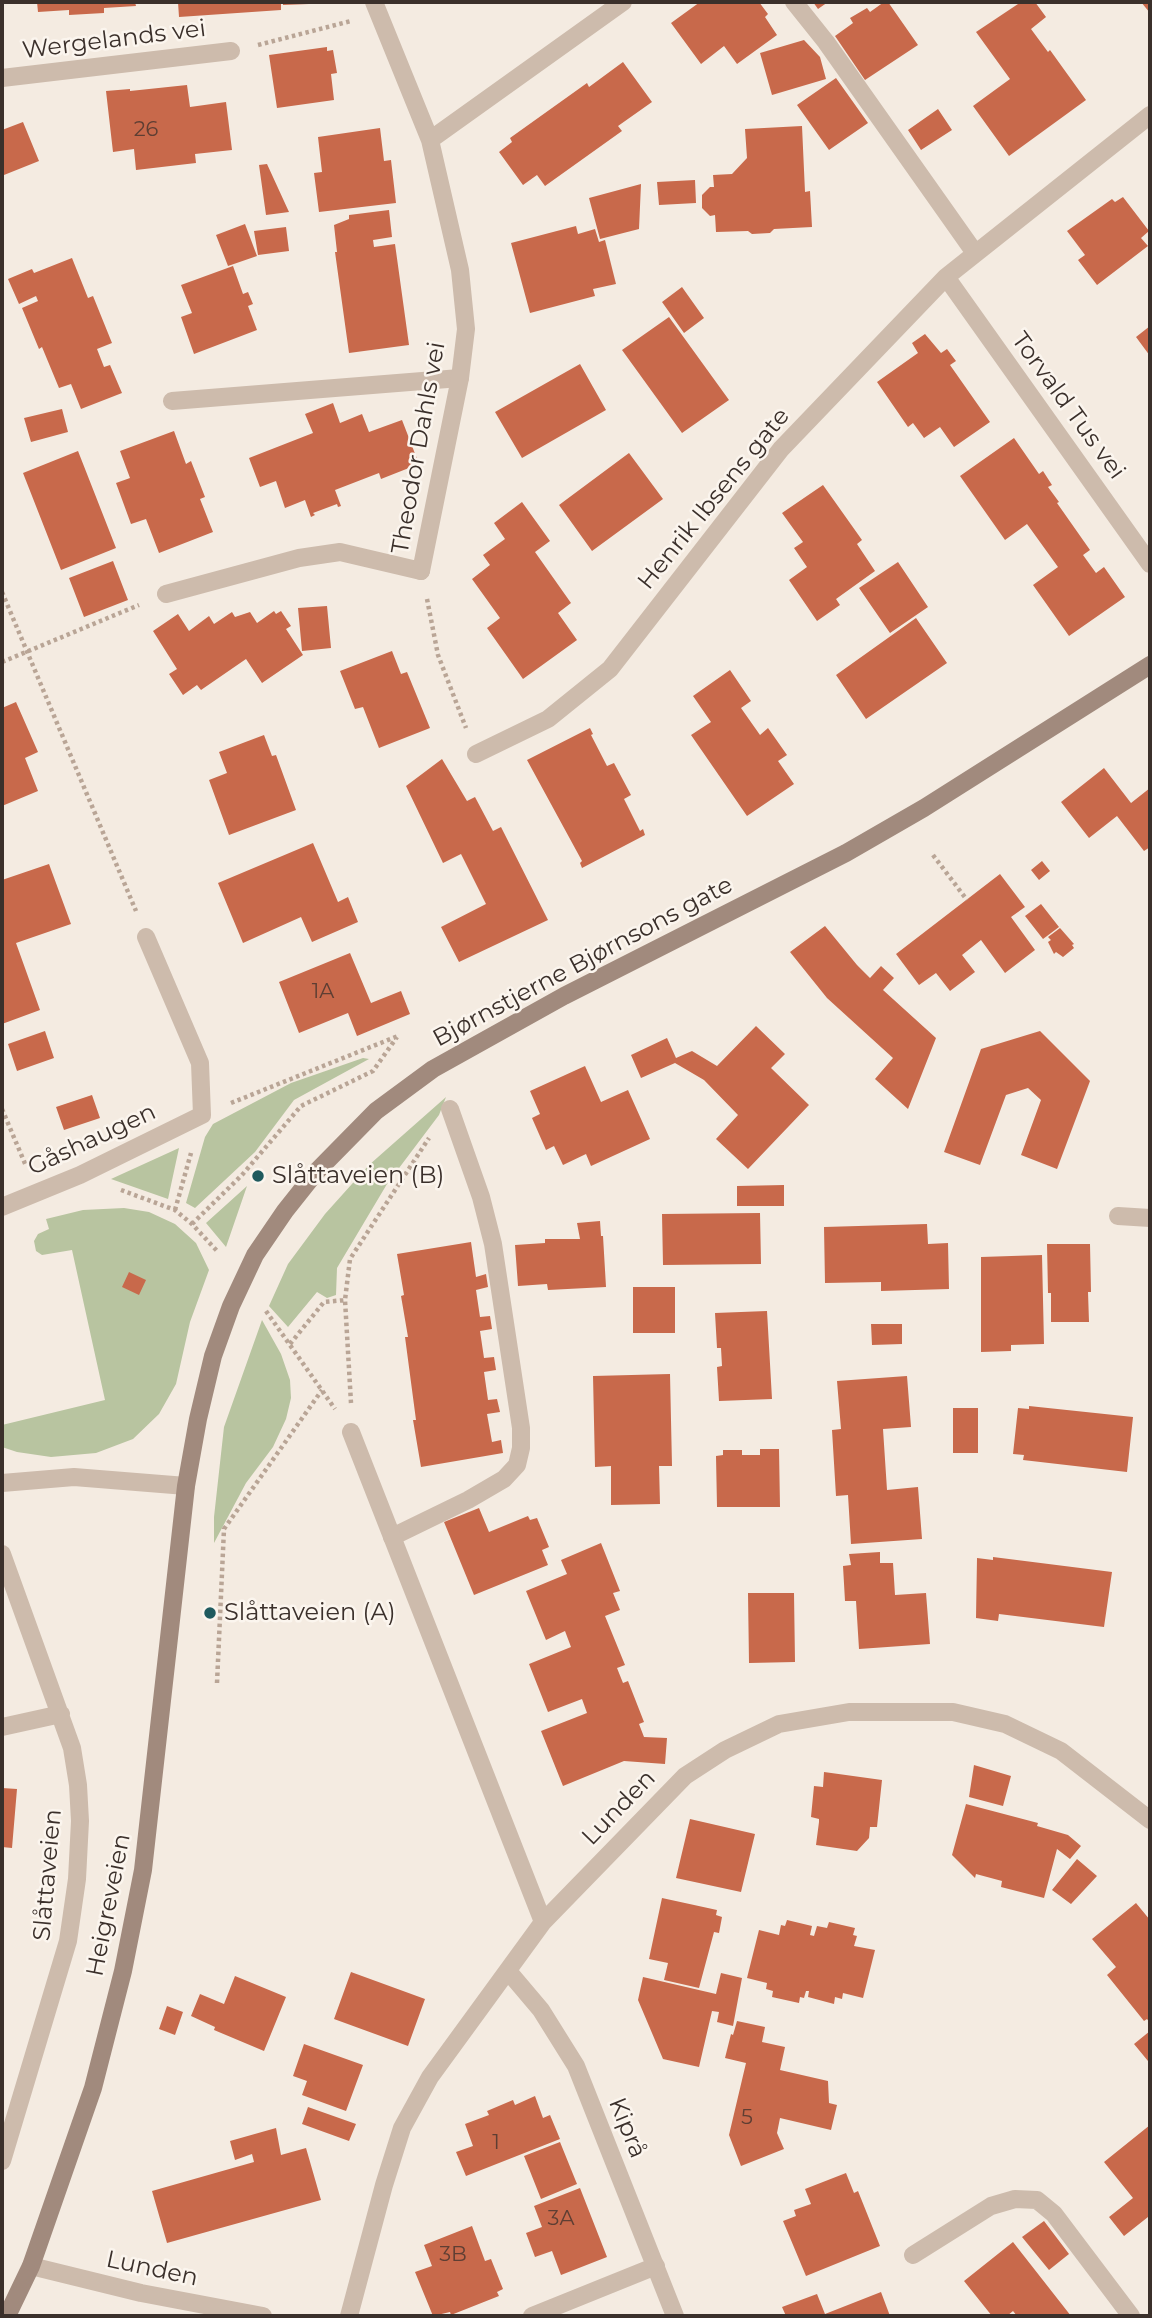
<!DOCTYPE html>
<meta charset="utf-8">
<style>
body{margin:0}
#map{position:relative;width:1152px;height:2318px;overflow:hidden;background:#f4ebe1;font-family:Montserrat,sans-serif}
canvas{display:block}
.frame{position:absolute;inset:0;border:4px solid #3b302b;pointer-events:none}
</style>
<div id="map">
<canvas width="1152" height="2318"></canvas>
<div class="frame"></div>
</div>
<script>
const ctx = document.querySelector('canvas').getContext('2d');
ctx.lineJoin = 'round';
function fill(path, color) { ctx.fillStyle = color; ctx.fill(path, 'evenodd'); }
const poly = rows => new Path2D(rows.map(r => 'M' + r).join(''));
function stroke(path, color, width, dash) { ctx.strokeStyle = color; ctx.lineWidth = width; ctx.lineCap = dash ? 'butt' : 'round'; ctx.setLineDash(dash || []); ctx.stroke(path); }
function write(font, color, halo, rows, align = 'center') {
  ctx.font = font + ' Montserrat,sans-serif'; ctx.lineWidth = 5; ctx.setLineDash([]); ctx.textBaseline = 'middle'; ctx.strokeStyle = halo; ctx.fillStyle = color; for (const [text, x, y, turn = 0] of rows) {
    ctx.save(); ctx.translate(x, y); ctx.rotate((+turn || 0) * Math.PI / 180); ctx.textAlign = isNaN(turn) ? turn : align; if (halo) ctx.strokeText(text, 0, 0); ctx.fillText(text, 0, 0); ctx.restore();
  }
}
fill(poly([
 [363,1058,369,1059,294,1100,255,1152,195,1208,186,1203,205,1137,213,1124,291,1083],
 [446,1097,439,1115,387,1184,337,1268,336,1295,327,1298,317,1292,288,1327,269,1306,288,1264,325,1214,369,1165],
 [179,1148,168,1199,111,1179],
 [247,1186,226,1247,206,1223],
 [124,1208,149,1212,175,1224,196,1243,209,1270,190,1322,176,1384,159,1414,133,1439,96,1453,51,1457,17,1452,2,1447,2,1425,105,1400,72,1250,42,1255,36,1251,34,1241,38,1234,49,1229,46,1219,83,1210],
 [262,1320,281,1354,290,1380,291,1398,286,1419,273,1447,246,1483,214,1543,214,1517,224,1427]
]), '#b8c4a0');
fill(poly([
 [37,2,135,2,136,6,104,8,104,13,69,15,69,10,38,12],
 [178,2,281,2,281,10,179,17],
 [283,2,309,2,309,4,283,5],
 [700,2,759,2,768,14,765,17,777,35,737,64,724,46,701,64,671,23],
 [813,2,828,2,818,9],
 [884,2,888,2,918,45,865,80,835,36,853,23,850,18,867,8,870,12],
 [1021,2,1035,2,1046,17,1031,29,1048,52,1050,50,1086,100,1009,156,973,106,1010,79,976,32],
 [1141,2,1150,2,1150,13],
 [804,40,820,57,826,79,772,95,760,53],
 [327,47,327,51,333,50,337,73,331,74,334,100,277,108,269,55],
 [623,62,652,102,618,126,622,131,545,186,537,175,523,185,499,152,512,142,510,138,587,83,589,87],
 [836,78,868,123,829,150,797,105],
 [187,85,190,107,226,102,232,150,195,154,196,163,136,170,134,149,113,152,106,91,130,89,130,91],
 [938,109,952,130,921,150,908,130],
 [23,122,39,161,4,175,2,173,2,130],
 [802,126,805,192,810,191,812,227,774,229,770,233,752,234,748,231,716,232,715,215,710,216,702,208,702,195,710,187,714,187,713,175,732,174,747,158,745,129],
 [380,128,384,161,391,160,396,203,319,212,314,173,322,172,318,137],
 [267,164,289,212,266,215,259,165],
 [695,180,696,203,659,205,657,182],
 [641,184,639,229,600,239,589,198],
 [1123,197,1149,231,1141,238,1148,246,1097,285,1078,260,1085,255,1067,231,1112,199,1115,202],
 [389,210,392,237,373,240,374,247,395,244,409,345,349,353,335,252,337,252,334,225,349,219,349,215],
 [245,224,257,256,228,266,216,235],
 [576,226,578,234,595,229,599,242,605,240,616,284,593,289,595,296,530,313,511,243],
 [286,227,289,251,258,255,254,231],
 [72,258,88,298,93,296,112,343,97,349,104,367,110,365,122,393,81,409,71,384,59,388,42,347,39,349,22,308,38,301,36,296,19,304,8,279,32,269,34,273],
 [233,266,243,294,248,292,253,304,248,306,257,330,194,354,181,317,192,313,181,285],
 [682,287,704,318,684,333,662,302],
 [669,317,729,400,682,433,622,350],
 [1150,326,1150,356,1136,337],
 [925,334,941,353,947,349,956,361,950,365,990,422,954,447,940,427,924,438,913,423,908,427,877,382,918,353,912,343],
 [580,364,606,410,522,458,495,412],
 [333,403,340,423,362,414,369,432,402,420,419,464,381,479,379,473,335,490,341,506,338,507,337,504,313,513,315,515,311,517,305,500,285,508,276,481,260,487,249,458,313,433,305,414],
 [62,409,68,432,31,442,24,418],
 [174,431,186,464,191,461,205,497,200,499,213,532,159,553,146,519,131,524,116,483,130,478,120,451],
 [1014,438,1039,474,1043,471,1052,485,1048,487,1059,502,1057,503,1090,550,1083,555,1096,573,1104,567,1125,597,1069,636,1033,585,1058,567,1027,524,1005,540,960,476],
 [78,451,116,548,61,570,23,473],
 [629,453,663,499,592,551,559,505],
 [823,485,862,540,857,544,875,571,836,599,840,605,817,621,789,580,807,567,794,548,803,542,782,513],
 [522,502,550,541,535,552,571,603,558,613,577,640,523,679,487,628,500,618,472,579,490,565,483,555,505,539,494,523],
 [113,561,128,600,84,617,69,578],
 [898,562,928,607,890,633,859,588],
 [327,606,331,648,302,651,298,608],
 [274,611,276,614,281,611,291,626,286,629,303,655,262,683,246,659,201,690,197,685,183,695,169,674,177,669,153,631,178,614,189,631,209,616,214,624,232,612,235,617,250,612,257,623],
 [916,618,947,663,866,719,836,675],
 [392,651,401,674,407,672,430,728,379,748,363,707,355,709,340,671],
 [730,670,751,701,741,708,760,735,768,728,787,755,778,761,794,784,747,816,691,735,711,722,693,696],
 [16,702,38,752,25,758,38,791,2,806,2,708],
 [590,728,593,734,591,735,607,766,614,763,631,795,624,799,640,831,643,829,645,835,582,868,580,863,582,861,527,760],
 [264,735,272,756,276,755,296,810,229,835,209,780,227,773,219,752],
 [442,759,467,801,475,797,493,831,501,827,548,920,459,962,441,927,486,904,461,854,443,863,406,786],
 [1104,768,1131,803,1150,788,1150,847,1144,851,1117,816,1089,838,1061,802],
 [313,843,338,902,348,897,358,922,312,942,301,917,243,943,218,883],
 [1042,861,1050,871,1039,880,1031,870],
 [49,864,71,924,16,943,40,1010,2,1024,2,880],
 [1000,874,1025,907,1011,917,1035,950,1005,973,981,940,962,955,975,972,950,991,936,973,919,985,896,954],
 [1041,904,1059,927,1043,939,1025,916],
 [825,926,857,965,870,978,881,966,894,978,883,990,936,1038,908,1109,875,1079,893,1058,827,998,790,952],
 [1060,928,1074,944,1072,945,1074,948,1063,957,1056,952,1054,954,1048,942,1051,940,1048,937],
 [350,953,371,1003,401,991,410,1014,357,1036,348,1013,299,1033,279,982],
 [756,1026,785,1054,771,1068,809,1105,748,1169,716,1139,738,1115,704,1080,675,1063,641,1078,631,1055,667,1038,676,1058,692,1051,717,1066],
 [45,1031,54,1058,17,1071,8,1044],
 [1040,1031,1090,1081,1057,1169,1021,1155,1041,1100,1028,1088,1006,1095,980,1165,944,1152,981,1049],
 [585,1066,601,1102,628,1090,650,1139,591,1166,586,1154,563,1165,554,1146,546,1150,532,1118,540,1114,530,1091],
 [92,1095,100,1118,64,1130,56,1107],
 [784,1185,784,1206,737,1206,737,1186],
 [760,1213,761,1264,663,1265,662,1214],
 [600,1221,601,1236,603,1236,606,1287,548,1290,547,1284,518,1286,515,1245,545,1243,545,1239,580,1239,577,1223],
 [927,1224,928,1244,948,1243,949,1289,881,1291,881,1282,825,1283,824,1227],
 [471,1242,476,1277,486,1274,488,1287,476,1290,480,1317,490,1316,492,1329,480,1331,484,1358,494,1357,496,1370,484,1372,488,1400,497,1399,500,1412,487,1414,492,1442,501,1440,503,1453,421,1467,413,1420,416,1420,405,1337,408,1337,401,1296,404,1295,397,1254],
 [1047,1244,1090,1244,1091,1292,1088,1292,1089,1322,1051,1322,1051,1293,1048,1293],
 [1042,1255,1044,1344,1011,1345,1011,1351,981,1352,981,1257],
 [129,1272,146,1280,139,1295,122,1287],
 [633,1287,675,1287,675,1333,633,1333],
 [767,1311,772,1399,719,1401,717,1367,722,1366,721,1348,717,1348,715,1313],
 [871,1324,902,1324,902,1344,872,1345],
 [670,1374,672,1466,659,1466,660,1504,611,1505,611,1466,595,1467,593,1376],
 [907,1376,911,1427,883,1429,887,1490,918,1487,922,1539,851,1544,848,1495,836,1496,832,1430,841,1429,837,1381],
 [1029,1406,1133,1417,1127,1472,1023,1460,1024,1455,1013,1454,1018,1408,1029,1409],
 [953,1408,978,1408,978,1453,953,1453],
 [760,1449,779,1449,780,1507,717,1507,716,1456,723,1455,723,1450,742,1450,742,1455,760,1455],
 [479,1508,489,1532,528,1516,530,1520,537,1518,549,1547,542,1550,548,1565,474,1595,444,1522],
 [601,1543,620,1591,613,1593,620,1610,605,1616,625,1665,617,1668,623,1683,628,1681,644,1722,639,1724,644,1737,667,1738,665,1764,624,1761,563,1786,541,1731,587,1713,582,1699,548,1712,529,1664,571,1647,565,1631,546,1640,526,1591,567,1574,561,1560],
 [880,1552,880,1563,893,1563,895,1595,926,1593,930,1644,859,1649,856,1601,845,1601,843,1566,851,1565,849,1554],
 [993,1557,1112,1572,1104,1627,999,1614,998,1621,976,1618,977,1558,993,1560],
 [748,1593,794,1593,795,1662,749,1663],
 [974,1765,1011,1776,1003,1806,969,1797],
 [824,1772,882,1780,877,1827,870,1827,869,1838,857,1851,816,1845,819,1822,819,1819,811,1817,814,1786,823,1787],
 [2,1788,17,1789,12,1848,2,1847],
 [966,1804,1038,1823,1037,1826,1068,1835,1081,1846,1070,1859,1057,1849,1044,1898,1001,1887,1002,1881,976,1874,975,1878,952,1855],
 [690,1819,755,1834,741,1892,676,1878],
 [1077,1859,1097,1876,1071,1904,1052,1890],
 [662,1898,717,1910,716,1915,722,1917,719,1933,714,1932,699,1988,664,1980,668,1963,649,1959],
 [1136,1903,1150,1920,1150,2023,1147,2019,1144,2021,1107,1975,1116,1967,1092,1939],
 [787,1920,812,1926,810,1935,814,1936,817,1926,827,1928,829,1922,855,1928,853,1935,857,1936,854,1946,875,1950,863,1998,843,1993,842,1999,835,1997,834,2004,808,1997,809,1991,806,1991,804,1998,800,1997,799,2003,772,1997,773,1991,766,1989,767,1983,747,1978,759,1930,779,1935,781,1925,785,1926],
 [351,1972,425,1999,408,2046,334,2019],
 [721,1973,742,1978,733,2026,717,2022,719,2012,712,2011,699,2067,663,2059,638,2000,643,1977,716,1994],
 [235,1976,286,1997,264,2051,214,2030,215,2027,191,2016,200,1994,224,2004],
 [167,2006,183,2012,175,2035,159,2029],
 [737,2021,765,2027,762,2042,785,2047,780,2070,828,2081,829,2103,837,2105,831,2130,780,2118,777,2133,784,2149,741,2166,729,2135,746,2063,725,2058,731,2034,733,2035],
 [1150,2031,1150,2059,1148,2061,1134,2044],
 [304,2044,363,2065,346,2111,302,2095,307,2081,293,2076],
 [535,2096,543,2118,550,2115,560,2139,466,2176,456,2152,473,2146,465,2124,489,2115,487,2111,513,2100,515,2105],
 [308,2107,356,2124,349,2141,302,2124],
 [1150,2125,1150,2220,1148,2217,1124,2236,1109,2217,1133,2198,1104,2162],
 [276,2128,281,2155,306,2148,321,2200,167,2243,152,2191,254,2162,252,2154,235,2160,230,2141],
 [560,2142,577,2184,541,2199,524,2156],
 [846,2173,854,2193,858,2191,880,2246,806,2276,783,2221,796,2216,794,2210,811,2204,805,2189],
 [580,2188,607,2257,561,2275,552,2251,535,2257,526,2233,542,2227,534,2206],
 [1044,2221,1069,2254,1049,2270,1022,2237],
 [472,2226,485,2261,491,2259,503,2289,497,2292,499,2296,451,2315,450,2312,433,2316,415,2272,432,2266,424,2245],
 [1013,2242,1071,2316,1017,2316,1013,2311,1007,2316,992,2316,964,2281],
 [881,2292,890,2316,786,2316,782,2307,817,2294,825,2314]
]), '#c8694b');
stroke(poly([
 [258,45,351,21],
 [2,592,136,911],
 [427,599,438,655,466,728],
 [2,662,139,605],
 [933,855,967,900],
 [231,1103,398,1036],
 [2,1109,26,1166],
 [121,1190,175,1210,192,1224,218,1252],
 [175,1210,191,1153],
 [192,1224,242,1175,301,1106,373,1071,397,1037],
 [266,1311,335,1409],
 [290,1344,324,1302,345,1300],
 [351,1403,345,1300,350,1259,429,1138],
 [217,1683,224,1529,322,1390]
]), '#b9a596', 4.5, [3.5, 3.5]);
stroke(poly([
 [172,401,460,378],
 [166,594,299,558,340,552,421,571],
 [392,1537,468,1500,504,1479,517,1465,521,1448,521,1428,493,1244,481,1197,450,1109],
 [913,2255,991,2206,1015,2199,1037,2200,1054,2214,1131,2316],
 [532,2316,656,2266]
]), '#cdbbac', 18);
stroke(poly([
 [374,2,430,140,460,270,466,329,460,378,421,571],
 [794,2,826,42,975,253],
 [2,78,231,51],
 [430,140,623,2],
 [946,277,1150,564],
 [476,754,548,719,610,669,781,449,946,277,1150,115],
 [2,1207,80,1175,202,1115,200,1063,146,937],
 [1118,1216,1150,1218],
 [351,1432,543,1922],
 [2,1483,74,1477,186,1486],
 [2,1554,72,1748,78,1785,80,1821,77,1879,68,1941,2,2161],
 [2,1727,61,1714],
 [508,1971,541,2010,576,2066,675,2316],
 [31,2266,141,2293,263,2316],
 [349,2316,384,2185,402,2128,430,2077,543,1922,685,1776,725,1750,779,1724,849,1712,953,1712,1005,1724,1061,1751,1150,1820]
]), '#cdbbac', 18);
stroke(poly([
 [7,2316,31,2266,93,2088,123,1971,143,1870,186,1486,198,1419,213,1356,231,1306,255,1255,285,1211,316,1172,376,1111,433,1069,564,996,846,853,924,808,1150,665]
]), '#a18a7d', 18);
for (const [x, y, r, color] of [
 [258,1176,7,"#1f5a5e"],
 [210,1613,7,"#1f5a5e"]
]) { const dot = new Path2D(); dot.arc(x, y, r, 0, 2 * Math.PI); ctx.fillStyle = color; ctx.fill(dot); stroke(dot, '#fbf5ee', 2.5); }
write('21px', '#5e3e33', null, [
 ["26",146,130],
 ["1A",323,992],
 ["5",747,2118],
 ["1",496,2143],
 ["3A",561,2219],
 ["3B",453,2255]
]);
write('24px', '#3b302b', '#fbf5ee', [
 ["Wergelands vei",114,40,-7],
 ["Torvald Tus vei",1068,406,54],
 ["Theodor Dahls vei",419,448,-80],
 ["Henrik Ibsens gate",714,499,-51],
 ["Bjørnstjerne Bjørnsons gate",583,962,-28],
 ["Gåshaugen",92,1140,-25],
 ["Lunden",619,1808,-46],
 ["Slåttaveien",48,1875,-85],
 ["Heigreveien",109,1905,-79],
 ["Kiprå",627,2128,68],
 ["Lunden",152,2269,12]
]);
write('24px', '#3b302b', '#fbf5ee', [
 ["Slåttaveien (B)",272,1176],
 ["Slåttaveien (A)",224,1613]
], 'left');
</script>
